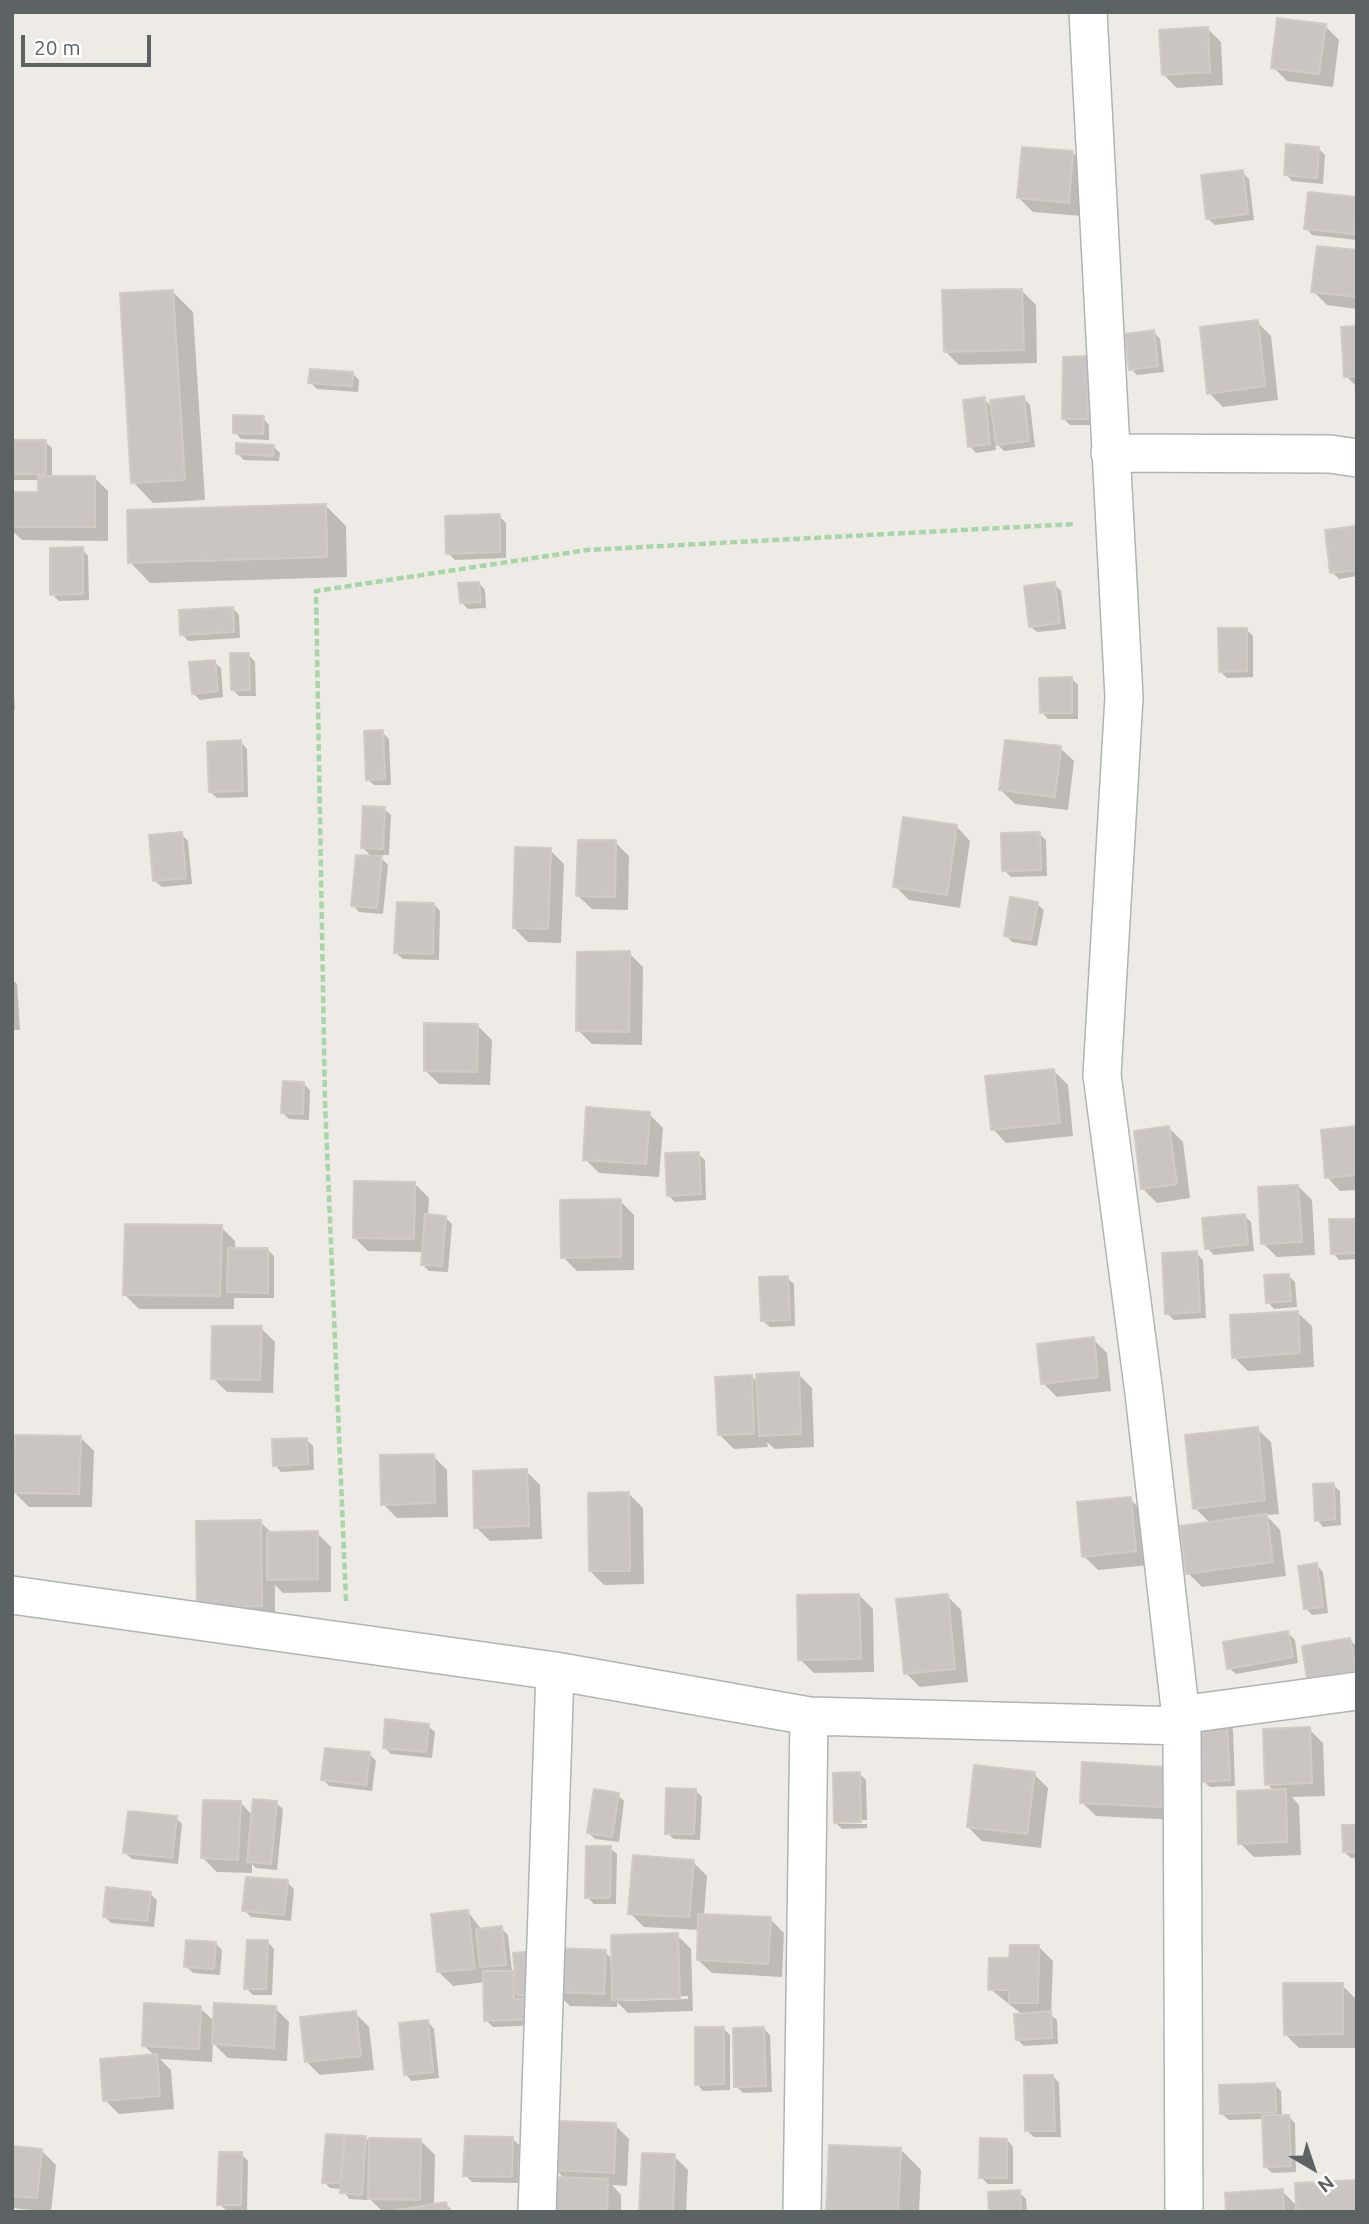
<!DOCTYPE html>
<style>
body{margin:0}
#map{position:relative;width:1369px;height:2224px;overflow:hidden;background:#eeeae5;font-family:Ubuntu,sans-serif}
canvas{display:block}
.frame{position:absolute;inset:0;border:14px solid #5d6265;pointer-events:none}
.north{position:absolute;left:1278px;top:2133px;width:70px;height:70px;-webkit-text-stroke:5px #fff;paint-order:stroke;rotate:141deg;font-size:19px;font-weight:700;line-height:28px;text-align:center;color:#5d6265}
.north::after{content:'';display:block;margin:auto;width:24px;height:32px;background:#5d6265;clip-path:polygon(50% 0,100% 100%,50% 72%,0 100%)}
.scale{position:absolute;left:21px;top:35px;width:130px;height:32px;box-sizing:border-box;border:4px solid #5d6265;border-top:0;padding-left:9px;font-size:21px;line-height:24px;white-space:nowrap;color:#5d6265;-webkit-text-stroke:5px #fff;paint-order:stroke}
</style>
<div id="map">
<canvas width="1369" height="2224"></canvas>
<div class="frame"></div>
<div class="north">N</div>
<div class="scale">20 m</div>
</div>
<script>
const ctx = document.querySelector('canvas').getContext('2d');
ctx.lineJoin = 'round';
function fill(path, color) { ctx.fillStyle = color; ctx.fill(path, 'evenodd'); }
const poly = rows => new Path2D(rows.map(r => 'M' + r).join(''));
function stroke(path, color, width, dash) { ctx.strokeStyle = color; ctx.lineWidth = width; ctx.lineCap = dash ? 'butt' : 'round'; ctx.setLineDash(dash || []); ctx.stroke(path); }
fill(poly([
 [1325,26,1339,40,1333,87,1287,81,1273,67],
 [1207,28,1221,42,1223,85,1177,88,1163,74],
 [1318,148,1325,155,1323,184,1292,181,1286,174],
 [1073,153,1087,167,1082,216,1033,212,1019,198],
 [1242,172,1249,179,1254,220,1215,225,1208,219],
 [1357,199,1357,240,1312,235,1306,228],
 [1357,252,1357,309,1327,305,1313,291],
 [1022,291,1036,305,1037,363,959,365,945,351],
 [173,292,193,312,205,500,153,503,133,482],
 [1257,322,1271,336,1278,400,1223,407,1209,393],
 [1357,328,1357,387,1346,376],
 [1154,332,1160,339,1164,372,1137,375,1131,369],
 [1088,358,1094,365,1094,425,1070,425,1064,419],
 [352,373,359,380,358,392,317,389,310,382],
 [1024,398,1030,405,1035,447,1004,451,995,442,996,450,976,453,970,446,984,399,993,408],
 [263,418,269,425,269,440,241,439,235,432],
 [12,442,45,442,52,448,52,478,94,477,108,491,108,541,22,540,12,531,12,494,40,494,40,480,12,480],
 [273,446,280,453,279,461,244,460,237,453],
 [326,506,346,526,347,577,150,583,130,562],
 [499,516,506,523,506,558,455,560,448,553],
 [1356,528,1357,576,1339,579,1332,572],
 [82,549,88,556,89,600,59,601,52,594],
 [479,583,485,590,486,608,468,609,461,602],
 [1054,584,1061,591,1066,629,1037,632,1030,626],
 [233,608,239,615,240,638,188,641,182,634],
 [1246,629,1253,636,1253,677,1227,678,1220,671],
 [249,655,255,662,256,696,239,696,232,689],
 [12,662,15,710,12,711],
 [214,662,221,668,223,697,200,700,193,693],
 [1072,679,1078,685,1078,719,1048,719,1042,712],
 [382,732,389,739,391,785,374,785,367,779],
 [241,742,247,749,248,797,217,798,210,792],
 [1060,748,1074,761,1068,810,1015,804,1001,790],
 [384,809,391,815,389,855,378,855,388,865,383,914,359,912,353,905,373,858,363,848],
 [957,827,970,841,960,908,909,900,895,886],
 [181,834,188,841,192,884,162,887,155,881],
 [1039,834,1046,840,1047,876,1011,877,1004,870],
 [615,842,629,856,628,910,592,909,578,896],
 [550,850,564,864,561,943,528,942,514,928],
 [434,904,440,911,439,960,403,959,396,953],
 [1037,904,1044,910,1037,946,1012,942,1006,935],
 [629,953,643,967,642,1045,592,1044,578,1030],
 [12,979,17,984,20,1030,12,1030],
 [478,1026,492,1040,490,1085,439,1084,425,1070],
 [1054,1071,1068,1085,1073,1136,1006,1143,993,1129],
 [303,1083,310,1090,309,1120,289,1119,283,1113],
 [649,1114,663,1128,659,1177,599,1173,585,1159],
 [1169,1128,1183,1142,1190,1198,1157,1203,1143,1189],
 [1357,1128,1357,1190,1340,1191,1327,1177],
 [698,1154,705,1160,706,1200,675,1202,668,1195],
 [415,1184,429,1198,428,1216,445,1217,452,1224,448,1272,429,1271,423,1265,424,1252,368,1251,354,1237],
 [1298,1186,1312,1200,1315,1255,1277,1257,1263,1243],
 [620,1201,634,1215,634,1270,577,1271,563,1257],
 [1245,1216,1251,1222,1254,1251,1214,1255,1207,1248],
 [1354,1221,1357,1259,1339,1260,1333,1253],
 [221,1227,235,1241,235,1249,268,1250,274,1256,274,1298,234,1298,234,1309,139,1309,125,1295],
 [1196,1253,1203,1260,1206,1318,1174,1320,1167,1313],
 [1288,1275,1295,1282,1297,1307,1274,1309,1268,1302],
 [787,1278,794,1284,795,1326,770,1327,763,1321],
 [1298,1313,1312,1326,1314,1367,1248,1371,1234,1357],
 [261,1328,275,1342,273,1393,227,1392,213,1378],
 [1093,1339,1107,1353,1111,1391,1057,1397,1043,1383],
 [798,1374,812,1388,814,1447,775,1449,767,1442,768,1447,734,1449,720,1435,752,1377,759,1384],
 [1257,1429,1271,1442,1279,1514,1266,1515,1280,1530,1286,1576,1202,1587,1188,1573,1211,1524,1195,1508],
 [80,1437,94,1451,92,1507,29,1507,15,1493],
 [306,1439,313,1446,314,1470,281,1472,275,1465],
 [433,1456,447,1470,448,1517,397,1518,383,1504],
 [526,1471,540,1485,542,1539,490,1541,476,1527],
 [1333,1485,1340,1491,1341,1525,1323,1527,1317,1520],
 [629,1494,643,1508,644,1584,604,1585,590,1571],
 [1130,1499,1144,1513,1149,1565,1098,1570,1084,1556],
 [260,1522,272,1533,317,1533,331,1547,331,1592,283,1593,275,1585,275,1620,213,1621],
 [1317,1565,1323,1572,1328,1613,1312,1615,1306,1608],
 [859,1595,873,1609,874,1672,814,1673,800,1659],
 [947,1596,961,1610,968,1682,920,1687,906,1673],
 [1288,1633,1295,1640,1298,1663,1236,1674,1229,1668],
 [1350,1640,1357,1647,1357,1678,1316,1685,1309,1679],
 [1227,1723,1233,1729,1235,1786,1210,1787,1203,1781],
 [428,1726,435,1732,432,1758,391,1754,384,1747],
 [1309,1729,1323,1743,1325,1796,1292,1797,1299,1805,1301,1855,1254,1857,1240,1843,1274,1791,1267,1784],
 [369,1754,376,1761,372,1791,329,1786,323,1779],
 [1163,1768,1176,1820,1096,1816,1082,1802],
 [859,1773,866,1780,867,1820,839,1821,839,1824,867,1824,867,1828,842,1829,835,1822],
 [1034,1774,1048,1788,1041,1848,982,1841,968,1827],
 [695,1790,702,1797,700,1840,674,1839,667,1833],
 [618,1795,624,1801,619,1842,595,1839,588,1832],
 [240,1802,253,1816,276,1803,283,1809,277,1870,256,1868,252,1864,252,1873,217,1872,203,1858],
 [176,1818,182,1824,178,1864,132,1859,125,1853],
 [1357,1827,1357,1858,1351,1858,1344,1852],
 [610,1848,617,1854,616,1904,594,1904,587,1897],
 [693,1862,707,1876,704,1916,770,1919,784,1933,782,1977,712,1973,698,1960,700,1930,644,1927,630,1913],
 [287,1882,294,1889,291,1921,251,1917,244,1910],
 [150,1894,157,1900,154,1927,111,1923,104,1916],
 [468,1912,482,1930,501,1928,508,1935,512,1971,517,1977,522,1996,546,1994,540,2025,493,2027,486,2020,485,1982,453,1986,439,1972],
 [677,1935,691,1949,693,2011,628,2013,617,2002,617,2007,570,2006,556,1992,605,1952,613,1960],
 [688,1996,688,1999,625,2001,625,1998],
 [268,1942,274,1949,272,1995,253,1995,246,1988],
 [215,1943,222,1950,220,1975,193,1973,186,1966],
 [1039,1947,1053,1961,1051,2015,1057,2020,1058,2044,1024,2046,1018,2040,1023,2015,990,1989,1011,1960],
 [1342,1985,1356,1999,1356,2048,1299,2048,1285,2034],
 [200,2008,215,2022,275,2008,289,2022,287,2061,228,2058,213,2043,212,2062,160,2059,171,2070,174,2109,119,2114,105,2100,155,2056,143,2045],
 [355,2013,369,2027,374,2070,320,2075,306,2061],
 [428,2022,434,2029,439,2078,412,2081,405,2074],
 [723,2028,730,2035,730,2090,703,2091,697,2084],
 [763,2028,770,2035,772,2092,743,2093,736,2086],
 [1053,2076,1059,2083,1061,2137,1034,2137,1027,2131],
 [1274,2084,1281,2091,1282,2117,1289,2117,1295,2123,1296,2172,1272,2173,1265,2166,1264,2119,1229,2120,1222,2114],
 [615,2125,629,2139,627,2186,612,2185,621,2195,621,2212,554,2212,565,2179,556,2170],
 [343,2137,347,2141,366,2138,371,2143,421,2141,435,2155,434,2206,446,2204,453,2212,383,2212,368,2197,368,2200,349,2199,343,2189,330,2188,324,2182],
 [512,2138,519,2145,518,2183,472,2182,465,2175],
 [1007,2140,1013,2147,1013,2184,988,2184,981,2177],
 [12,2148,42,2151,56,2165,51,2212,12,2208],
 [901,2150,921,2170,919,2212,828,2212],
 [241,2154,248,2161,247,2211,226,2210,219,2204],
 [674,2156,688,2170,686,2212,641,2212],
 [1282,2191,1298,2207,1357,2212,1228,2212],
 [1019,2192,1026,2199,1027,2212,991,2212]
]), '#0003');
const building = poly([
 [1277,18,1326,24,1319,74,1271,68,1277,18],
 [1208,27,1210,72,1162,75,1159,30,1208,27],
 [1286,144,1319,147,1317,178,1284,175,1286,144],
 [1022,147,1073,151,1069,203,1017,198,1022,147],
 [1243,170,1248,214,1206,219,1201,175,1243,170],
 [1308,192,1357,197,1354,234,1304,229,1308,192],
 [1317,246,1357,250,1357,297,1311,292,1317,246],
 [1022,289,1024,350,944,352,942,290,1022,289],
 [173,290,185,480,131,483,120,293,173,290],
 [1258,320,1265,386,1207,394,1200,327,1258,320],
 [1357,326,1357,376,1344,377,1341,327,1357,326],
 [1154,330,1158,366,1129,370,1125,334,1154,330],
 [1088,356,1088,419,1062,419,1063,357,1088,356],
 [310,369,353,372,352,386,308,383,310,369],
 [1024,396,1029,441,996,445,990,400,1024,396],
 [985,397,990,444,968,447,963,400,985,397],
 [233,415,264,416,263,434,233,433,233,415],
 [12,440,46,440,46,474,12,474,12,440],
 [236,443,274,445,273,456,236,454,236,443],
 [38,476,95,476,95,527,12,527,12,492,38,492,38,476],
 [326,504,327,557,128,563,127,510,326,504],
 [500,514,500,552,446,554,445,516,500,514],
 [1356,526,1357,570,1330,573,1325,530,1356,526],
 [83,547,83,594,50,595,50,548,83,547],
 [479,582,481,602,460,603,458,583,479,582],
 [1055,582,1060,623,1029,627,1024,586,1055,582],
 [233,607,234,632,180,635,179,610,233,607],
 [1218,628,1247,628,1247,671,1219,672,1218,628],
 [230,653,249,653,250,690,231,690,230,653],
 [215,660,218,691,192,694,189,662,215,660],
 [1072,677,1072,713,1040,713,1039,678,1072,677],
 [383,730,385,779,366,780,364,731,383,730],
 [241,740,243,791,209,792,207,742,241,740],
 [1005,740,1061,746,1055,797,999,790,1005,740],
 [363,806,385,807,383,849,361,848,363,806],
 [903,817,957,825,947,895,893,887,903,817],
 [182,832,186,878,153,881,149,835,182,832],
 [1040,832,1041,870,1002,871,1001,833,1040,832],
 [578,840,616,840,615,897,576,896,578,840],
 [515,847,551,848,548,929,513,928,515,847],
 [356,855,382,856,377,908,351,906,356,855],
 [1010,897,1038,902,1031,940,1004,936,1010,897],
 [397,902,434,903,433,954,394,953,397,902],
 [630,951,629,1032,576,1031,577,952,630,951],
 [424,1023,478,1024,477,1072,424,1071,424,1023],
 [1054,1069,1060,1123,991,1130,985,1076,1054,1069],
 [283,1081,304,1082,303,1114,281,1113,283,1081],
 [586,1107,650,1112,646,1164,583,1160,586,1107],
 [1169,1126,1177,1184,1141,1189,1134,1131,1169,1126],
 [1357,1126,1357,1175,1325,1178,1321,1130,1357,1126],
 [699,1152,701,1194,667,1196,665,1153,699,1152],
 [354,1181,415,1182,414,1239,353,1238,354,1181],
 [1298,1185,1302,1242,1261,1244,1258,1187,1298,1185],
 [621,1199,621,1257,561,1258,560,1200,621,1199],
 [425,1214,446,1216,442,1266,421,1265,425,1214],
 [1245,1214,1248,1244,1205,1249,1202,1218,1245,1214],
 [1329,1219,1355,1219,1356,1253,1331,1254,1329,1219],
 [125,1224,222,1225,220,1296,123,1295,125,1224],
 [228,1248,268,1248,268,1293,227,1292,228,1248],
 [1197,1251,1200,1312,1165,1314,1162,1253,1197,1251],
 [1289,1274,1291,1301,1266,1303,1264,1275,1289,1274],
 [788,1276,790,1320,761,1321,759,1277,788,1276],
 [1298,1311,1300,1353,1232,1358,1230,1315,1298,1311],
 [212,1326,262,1326,260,1380,211,1379,212,1326],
 [1094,1337,1098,1377,1041,1384,1037,1344,1094,1337],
 [799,1372,801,1434,759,1436,756,1374,799,1372],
 [752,1375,754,1434,718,1435,715,1377,752,1375],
 [1258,1427,1265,1500,1193,1509,1185,1435,1258,1427],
 [15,1435,81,1436,79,1494,13,1493,15,1435],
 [307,1438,308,1464,273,1466,272,1439,307,1438],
 [434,1454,435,1503,381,1505,380,1455,434,1454],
 [527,1469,529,1526,474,1528,473,1471,527,1469],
 [1334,1483,1335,1519,1315,1521,1313,1484,1334,1483],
 [629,1492,630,1571,589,1571,588,1493,629,1492],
 [1131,1497,1136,1551,1082,1557,1077,1502,1131,1497],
 [1267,1514,1273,1562,1186,1574,1180,1526,1267,1514],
 [261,1520,262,1606,197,1608,196,1521,261,1520],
 [318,1531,318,1579,267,1580,267,1532,318,1531],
 [1317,1563,1323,1607,1304,1609,1298,1566,1317,1563],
 [859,1594,861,1659,798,1660,797,1595,859,1594],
 [948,1594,955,1669,904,1674,896,1599,948,1594],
 [1288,1631,1293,1657,1227,1669,1223,1642,1288,1631],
 [1350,1638,1356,1671,1307,1679,1302,1646,1350,1638],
 [385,1719,429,1724,426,1752,383,1748,385,1719],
 [1227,1721,1230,1780,1202,1782,1200,1722,1227,1721],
 [1310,1727,1312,1783,1265,1785,1263,1729,1310,1727],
 [325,1748,370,1752,366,1785,321,1780,325,1748],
 [1082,1762,1164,1767,1162,1807,1080,1803,1082,1762],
 [974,1765,1035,1772,1027,1834,967,1827,974,1765],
 [860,1772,861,1822,834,1823,833,1773,860,1772],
 [666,1788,696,1789,694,1834,665,1834,666,1788],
 [594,1789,619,1793,612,1837,587,1833,594,1789],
 [1286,1789,1287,1842,1238,1844,1237,1791,1286,1789],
 [253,1799,277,1801,271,1864,247,1862,253,1799],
 [203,1800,241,1801,238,1860,201,1858,203,1800],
 [128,1811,177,1816,172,1858,123,1853,128,1811],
 [1342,1825,1357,1825,1357,1852,1343,1852,1342,1825],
 [586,1846,611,1846,610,1898,585,1898,586,1846],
 [633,1855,694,1860,689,1917,628,1914,633,1855],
 [246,1877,288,1880,284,1915,242,1911,246,1877],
 [106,1887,151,1892,147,1921,103,1917,106,1887],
 [468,1910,475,1969,437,1972,431,1914,468,1910],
 [698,1914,771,1917,768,1964,697,1960,698,1914],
 [502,1926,506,1965,480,1967,476,1929,502,1926],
 [678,1933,680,1998,612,2000,611,1935,678,1933],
 [186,1940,216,1942,214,1969,184,1967,186,1940],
 [247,1940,268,1940,266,1989,244,1989,247,1940],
 [1010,1945,1039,1945,1038,2003,1009,2003,1009,1990,988,1990,989,1958,1009,1958,1010,1945],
 [556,1948,606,1950,604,1994,555,1992,556,1948],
 [537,1951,541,1993,517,1995,513,1953,537,1951],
 [483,1971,513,1971,514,1999,534,1998,534,2019,484,2021,483,1971],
 [1283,1983,1343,1983,1343,2034,1284,2035,1283,1983],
 [144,2003,201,2006,199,2049,142,2046,144,2003],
 [214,2003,276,2006,274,2048,212,2044,214,2003],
 [356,2011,361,2056,305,2062,300,2017,356,2011],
 [1051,2011,1052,2038,1016,2040,1014,2014,1051,2011],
 [428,2020,433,2072,404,2075,399,2023,428,2020],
 [695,2027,724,2027,724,2084,695,2085,695,2027],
 [764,2027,766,2086,734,2087,733,2028,764,2027],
 [157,2054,160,2096,103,2101,100,2059,157,2054],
 [1024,2075,1053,2075,1055,2131,1025,2131,1024,2075],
 [1275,2083,1276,2112,1220,2114,1219,2085,1275,2083],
 [1262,2115,1289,2115,1291,2166,1264,2167,1262,2115],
 [556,2121,616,2123,614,2173,554,2170,556,2121],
 [326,2134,344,2135,340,2183,322,2183,326,2134],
 [345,2135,366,2136,362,2195,340,2193,345,2135],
 [465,2136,513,2137,512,2177,463,2176,465,2136],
 [369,2138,421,2139,420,2200,368,2199,369,2138],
 [980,2138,1007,2139,1007,2178,979,2178,980,2138],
 [829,2145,901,2148,898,2212,826,2212,829,2145],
 [12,2146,42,2149,37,2198,12,2196,12,2146],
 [219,2152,242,2152,241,2205,217,2205,219,2152],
 [642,2153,675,2154,673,2212,639,2212,642,2153],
 [554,2177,608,2179,607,2212,552,2212,554,2177],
 [1357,2180,1357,2212,1296,2212,1295,2183,1357,2180],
 [1283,2189,1284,2212,1226,2212,1225,2193,1283,2189],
 [1020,2190,1021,2212,989,2212,988,2192,1020,2190],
 [446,2202,448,2212,393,2212,393,2211,446,2202]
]);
fill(building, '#cac5c2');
stroke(building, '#d3cac4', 2);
const minor = poly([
 [1088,12,1124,697,1102,1075,1144,1393,1182,1726,1184,2212],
 [1110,453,1330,454,1357,458],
 [12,1595,555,1671,809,1716,1182,1726],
 [1180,1715,1357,1691],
 [537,2212,555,1671],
 [802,2212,809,1716]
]);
stroke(minor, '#b0b4b7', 40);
stroke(poly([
 [346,1601,325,1102,316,591,587,550,1075,524]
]), '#a7d6a7', 4.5, [7, 3.5]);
stroke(minor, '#fff', 37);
</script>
